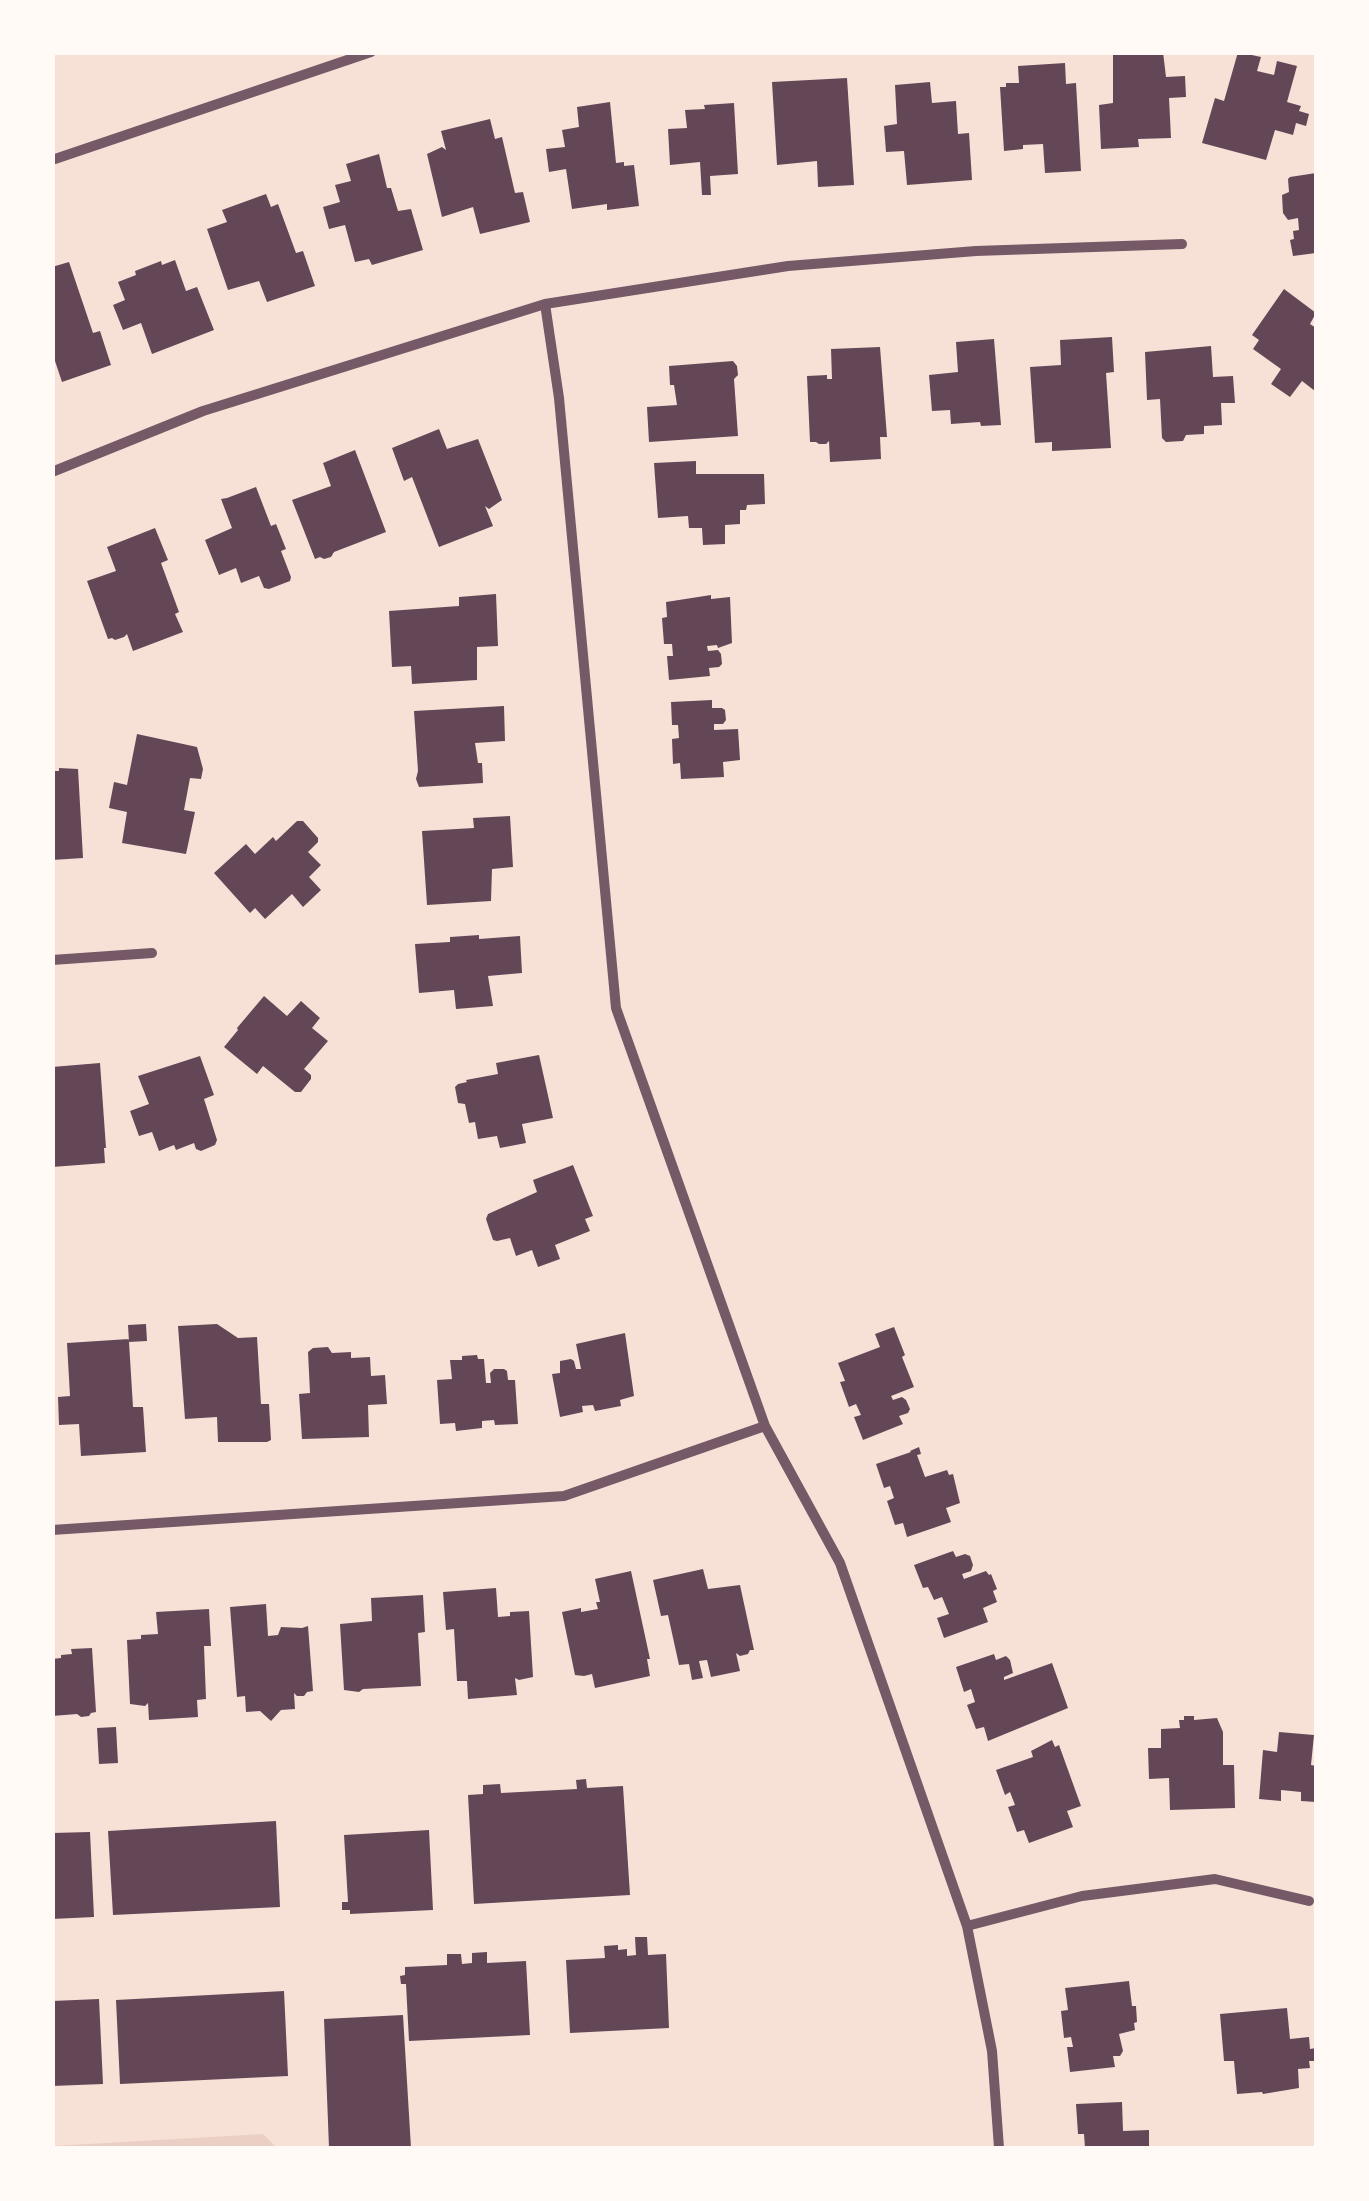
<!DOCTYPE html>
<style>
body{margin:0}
#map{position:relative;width:1369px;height:2201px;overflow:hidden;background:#f7e1d7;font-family:"Crimson Pro",serif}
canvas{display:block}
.frame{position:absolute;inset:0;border:55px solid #fffaf5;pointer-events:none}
</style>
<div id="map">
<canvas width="1369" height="2201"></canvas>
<div class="frame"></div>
</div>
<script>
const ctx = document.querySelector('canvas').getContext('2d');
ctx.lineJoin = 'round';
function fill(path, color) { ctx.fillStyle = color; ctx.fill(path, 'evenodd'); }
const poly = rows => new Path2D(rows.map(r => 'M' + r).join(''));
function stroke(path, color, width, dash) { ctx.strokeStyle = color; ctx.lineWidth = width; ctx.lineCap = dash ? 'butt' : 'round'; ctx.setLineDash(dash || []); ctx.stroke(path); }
fill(poly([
 [263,2134,277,2148,53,2148,53,2146]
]), '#ebcfc5');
fill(poly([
 [1113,52,1163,52,1166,77,1185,76,1186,97,1169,98,1171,138,1138,139,1139,147,1101,149,1099,105,1113,103],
 [1238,52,1261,57,1257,71,1274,75,1277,61,1297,66,1287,102,1301,106,1299,111,1309,114,1306,126,1296,123,1293,135,1275,130,1266,160,1202,143,1215,98,1224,101],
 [1065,63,1066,84,1076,83,1081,171,1045,173,1043,144,1023,145,1023,149,1004,151,1000,87,1006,87,1006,83,1019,83,1018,66],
 [847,78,854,185,818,187,817,161,777,165,772,82],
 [930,82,932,103,956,101,958,134,969,133,972,180,907,185,904,151,886,152,884,126,897,124,895,85],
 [610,102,616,163,624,162,624,166,634,165,639,206,607,210,607,204,572,209,566,169,549,172,546,149,565,147,562,130,579,127,577,107],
 [734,103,738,174,710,176,711,195,702,195,700,162,670,165,668,129,687,128,685,110,705,109,704,105],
 [490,119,495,139,502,137,515,193,523,192,530,222,480,234,473,207,442,217,427,154,442,147,446,150,441,131],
 [379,154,387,188,391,188,398,211,411,209,423,250,372,265,369,259,355,262,345,225,329,229,323,207,340,202,335,185,351,181,346,164],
 [1316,173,1316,253,1293,256,1290,240,1294,239,1293,231,1299,230,1298,218,1288,220,1283,213,1282,195,1289,192,1288,179,1290,177],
 [266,194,271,207,278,204,296,253,303,251,315,286,267,302,259,281,228,290,207,229,227,222,222,210],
 [175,260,186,291,197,287,214,330,152,354,141,323,123,330,113,305,125,300,118,282,136,275,135,271,161,261,162,265],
 [69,262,93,333,100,331,111,365,62,382,55,361,52,361,52,267],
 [1284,289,1316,313,1310,324,1316,328,1316,389,1315,391,1302,381,1290,397,1271,384,1281,369,1253,349,1259,340,1252,335],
 [1112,337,1114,372,1106,373,1111,448,1052,451,1052,442,1035,443,1030,367,1061,365,1060,340],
 [994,339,1001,425,981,426,980,422,951,424,950,410,932,411,929,375,958,372,956,342],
 [1211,346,1213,377,1233,376,1235,403,1221,403,1222,425,1204,426,1204,434,1186,435,1183,441,1166,442,1162,438,1160,399,1147,400,1145,352],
 [880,347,887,437,880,437,881,459,830,462,829,441,826,444,819,444,816,442,810,442,807,376,827,375,827,379,832,379,831,349],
 [733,361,737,366,738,375,734,379,738,436,649,442,647,407,677,405,674,385,670,385,669,366],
 [439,429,447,449,478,439,502,500,489,509,485,506,493,526,439,547,412,477,404,481,392,448],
 [355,450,386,532,334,552,331,557,324,559,320,557,315,559,292,500,331,486,323,463],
 [696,461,696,474,764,474,765,504,747,505,746,510,740,510,740,524,725,525,725,544,703,545,702,528,689,528,688,516,658,518,654,463],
 [256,487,271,526,276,524,286,549,281,551,291,577,290,581,269,589,264,588,259,576,241,583,236,568,219,575,205,540,232,528,221,499,227,498],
 [155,528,168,560,161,563,179,612,175,614,183,632,133,651,127,634,124,637,115,640,112,638,108,639,87,581,116,571,107,547],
 [496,594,498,646,477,647,477,680,412,684,411,666,392,667,389,611,459,606,459,597],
 [711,595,711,599,730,597,732,643,718,648,717,645,707,646,708,651,718,650,721,654,722,664,719,667,709,668,710,676,669,680,667,656,673,656,672,644,664,644,662,618,667,617,666,602],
 [712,700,712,708,722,708,725,710,726,720,723,724,714,724,714,730,738,729,740,760,723,762,724,777,681,779,680,763,673,764,672,739,679,738,678,725,672,725,671,702],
 [504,706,505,741,475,743,478,763,482,763,483,783,419,787,416,779,418,771,414,711],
 [137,734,197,747,203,769,201,779,190,778,184,810,195,812,186,854,122,843,127,812,109,808,114,782,127,785],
 [59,768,78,769,83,858,52,860,52,771,59,771],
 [510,816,513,867,492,869,491,901,427,905,422,831,474,828,473,818],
 [297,821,303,821,318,838,318,842,308,852,321,865,309,877,321,890,303,907,292,894,265,919,255,908,250,913,214,873,246,844,255,854,273,837,276,841],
 [479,935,479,939,520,936,522,973,488,976,493,1006,456,1009,454,990,419,993,415,944,450,942,450,937],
 [264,996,287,1016,301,1001,320,1018,312,1028,328,1041,304,1069,311,1075,311,1079,301,1092,295,1092,263,1066,257,1074,224,1047,238,1030,237,1028],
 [539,1055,553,1118,522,1124,526,1143,500,1148,497,1136,478,1139,475,1122,469,1123,465,1104,458,1103,455,1087,458,1084,467,1082,466,1080,498,1074,496,1063],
 [200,1056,214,1095,204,1099,217,1140,215,1145,201,1151,196,1149,194,1143,176,1150,174,1145,159,1151,152,1132,139,1136,130,1111,149,1104,138,1076],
 [100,1063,106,1148,104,1148,105,1163,52,1167,52,1067],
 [573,1165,593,1216,585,1219,590,1231,555,1245,560,1259,538,1267,532,1250,516,1256,510,1238,497,1241,493,1240,486,1219,488,1214,537,1192,533,1180],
 [146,1324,147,1341,129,1342,133,1407,143,1407,146,1452,81,1456,79,1424,59,1425,58,1397,70,1396,67,1343,129,1339,129,1342,128,1325],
 [217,1324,238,1338,257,1337,261,1404,269,1404,271,1440,267,1442,218,1442,217,1417,185,1419,178,1326],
 [894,1327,905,1355,902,1357,914,1387,891,1396,893,1400,902,1397,906,1400,910,1409,908,1413,899,1416,903,1424,863,1440,854,1417,861,1415,856,1404,849,1407,840,1382,845,1381,838,1363,880,1347,875,1334],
 [625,1333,634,1396,620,1400,621,1406,595,1411,593,1405,582,1406,583,1412,560,1417,552,1374,560,1373,560,1361,571,1359,574,1361,576,1369,581,1369,576,1344],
 [328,1347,332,1353,351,1352,351,1358,370,1357,371,1376,385,1375,387,1404,368,1405,369,1437,302,1439,299,1394,310,1393,308,1352,313,1348],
 [477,1355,478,1359,484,1359,486,1383,491,1383,490,1373,494,1369,504,1369,507,1371,508,1380,515,1380,518,1424,495,1425,494,1420,482,1421,482,1428,456,1431,455,1423,440,1424,437,1380,452,1379,450,1360,462,1360,462,1356],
 [919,1447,921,1454,917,1455,925,1477,947,1470,949,1475,953,1474,960,1503,946,1508,951,1522,907,1537,903,1523,895,1525,887,1501,894,1498,890,1486,884,1488,876,1464,911,1452,910,1451],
 [953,1551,956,1557,965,1554,970,1556,973,1565,971,1571,962,1574,964,1579,986,1571,989,1575,991,1574,997,1589,993,1591,997,1602,983,1608,988,1622,944,1638,937,1618,949,1614,942,1597,934,1600,928,1587,923,1588,914,1565],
 [703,1569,708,1589,740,1585,754,1650,750,1650,748,1654,740,1656,736,1653,740,1671,711,1677,707,1660,699,1661,703,1678,692,1680,689,1664,679,1665,668,1615,661,1616,653,1580],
 [631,1571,650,1659,647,1659,650,1676,595,1688,592,1674,584,1676,575,1675,562,1612,581,1608,581,1612,598,1609,596,1602,600,1602,595,1579],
 [496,1588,498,1617,510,1616,510,1612,529,1611,533,1677,519,1680,515,1678,517,1695,468,1699,467,1681,457,1681,454,1629,446,1630,443,1592],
 [423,1595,425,1632,418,1633,421,1686,363,1689,359,1692,344,1690,340,1624,372,1621,371,1598],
 [266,1604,268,1636,278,1635,281,1627,302,1628,308,1626,313,1691,307,1692,304,1696,297,1696,294,1693,295,1709,281,1710,271,1721,260,1711,246,1712,245,1696,237,1697,230,1607],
 [209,1609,211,1646,204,1646,206,1699,197,1700,198,1717,149,1720,148,1703,145,1706,130,1704,127,1640,141,1639,141,1635,158,1634,156,1612],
 [92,1648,96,1712,91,1713,89,1716,81,1717,77,1714,52,1716,52,1659,61,1658,61,1655,72,1654,71,1649],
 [994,1654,996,1660,1006,1656,1010,1660,1013,1673,1004,1677,1004,1680,1052,1663,1068,1708,988,1741,984,1727,976,1729,967,1705,975,1702,971,1689,964,1692,956,1667],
 [1184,1716,1194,1716,1194,1720,1217,1718,1223,1732,1223,1765,1234,1765,1235,1808,1170,1810,1169,1778,1149,1779,1148,1748,1161,1748,1161,1729,1180,1728,1179,1720,1184,1720],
 [116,1727,118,1763,99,1764,97,1728],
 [1279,1732,1314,1735,1311,1765,1316,1766,1316,1802,1301,1801,1301,1792,1281,1790,1281,1801,1259,1799,1263,1750,1277,1752],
 [1052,1740,1055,1747,1059,1745,1081,1806,1067,1811,1073,1827,1029,1843,1024,1830,1017,1832,1008,1807,1015,1805,1010,1792,1005,1795,996,1770,1033,1757,1031,1751],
 [586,1779,587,1788,623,1786,630,1895,474,1904,468,1795,483,1794,483,1785,500,1784,501,1793,577,1789,576,1780],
 [276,1821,280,1907,113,1915,108,1831],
 [429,1830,433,1910,350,1914,350,1910,342,1910,342,1902,348,1902,344,1835],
 [90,1832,94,1917,52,1919,52,1833],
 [635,1937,647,1937,648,1955,666,1954,669,2028,570,2033,566,1960,605,1958,604,1946,618,1945,618,1950,627,1949,627,1956,636,1955],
 [487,1952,487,1963,526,1961,530,2035,409,2041,406,1984,401,1984,400,1976,405,1975,405,1967,447,1965,447,1954,461,1954,462,1964,472,1963,472,1953],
 [1129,1981,1132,2006,1136,2006,1137,2022,1134,2023,1135,2030,1119,2034,1123,2051,1120,2056,1113,2056,1115,2067,1070,2072,1067,2047,1073,2047,1071,2037,1064,2038,1061,2011,1068,2010,1065,1988],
 [284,1991,288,2076,120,2084,116,2000],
 [99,1999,103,2084,52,2086,52,2001],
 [1287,2008,1290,2039,1309,2037,1310,2049,1316,2048,1316,2061,1309,2061,1310,2068,1298,2069,1299,2088,1263,2094,1262,2092,1237,2094,1234,2061,1224,2061,1220,2014],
 [403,2015,411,2148,329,2148,324,2019],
 [1122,2102,1123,2131,1149,2130,1149,2148,1085,2148,1084,2134,1078,2134,1076,2104]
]), '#644757');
stroke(poly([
 [52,160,371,52],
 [545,304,559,398,616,1008,765,1426,840,1563,967,1926,992,2051,999,2148],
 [52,472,203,411,545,304,788,266,976,251,1182,244],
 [52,960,152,953],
 [52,1530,564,1496,765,1426],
 [967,1926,1082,1896,1215,1879,1309,1901]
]), '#755966', 10);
</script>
